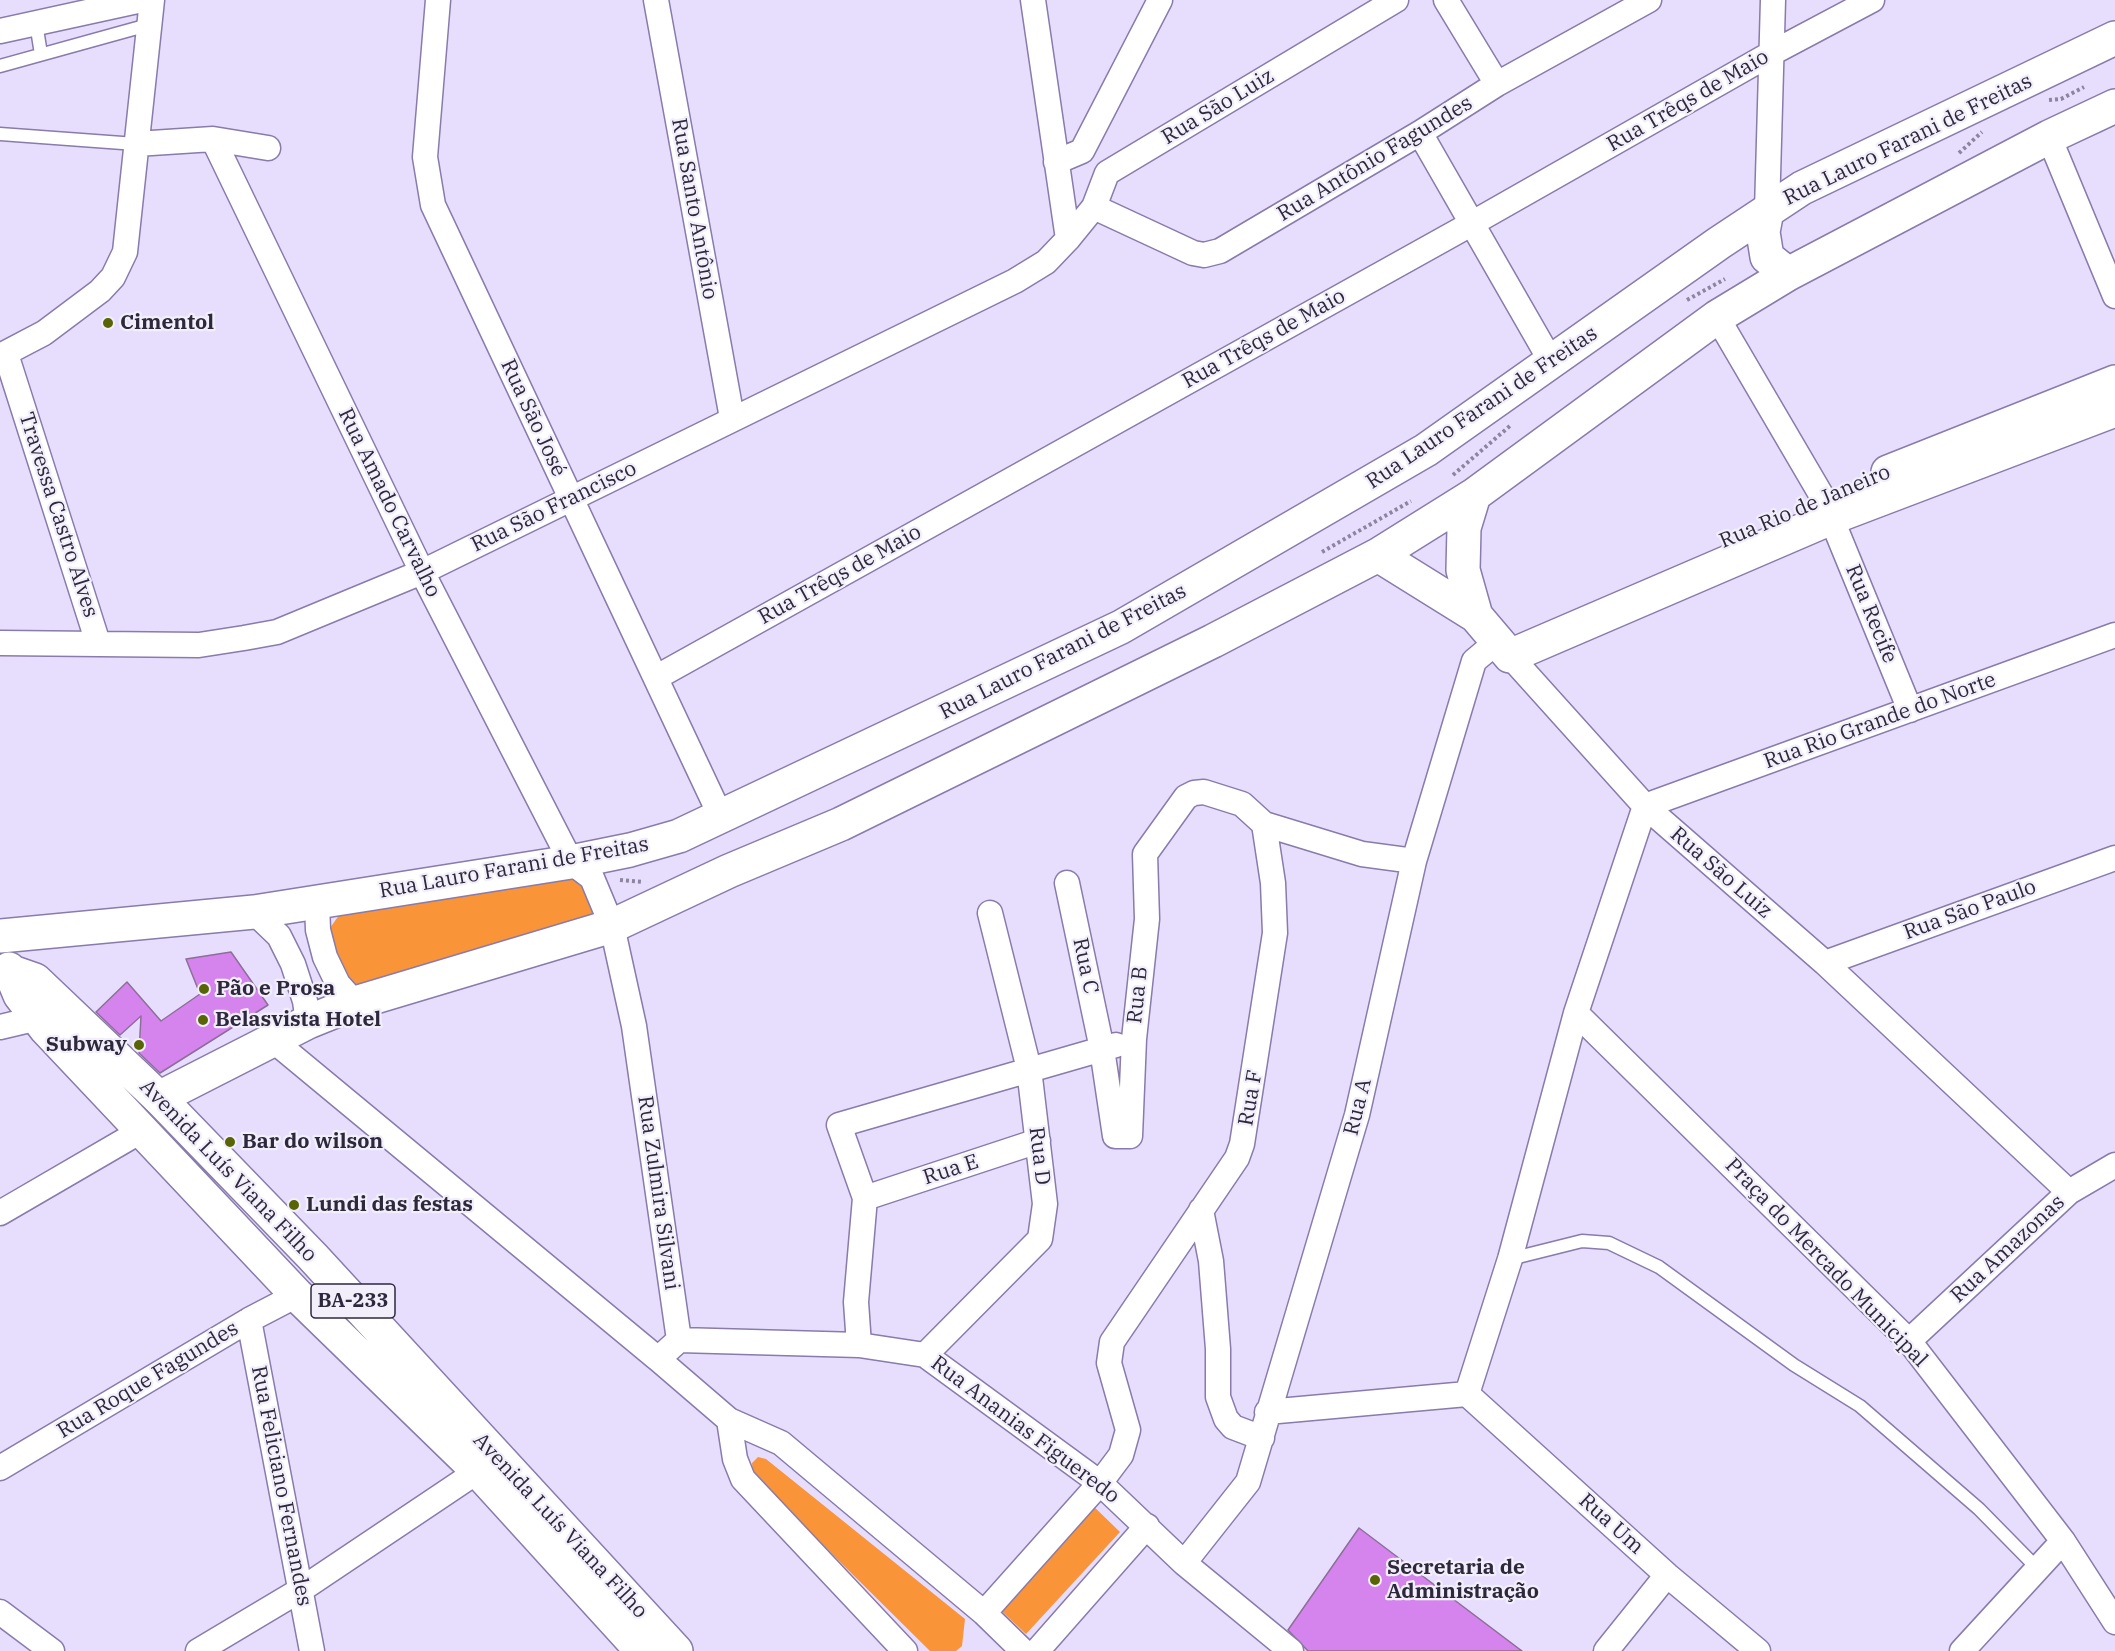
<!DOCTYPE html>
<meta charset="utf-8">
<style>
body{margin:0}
canvas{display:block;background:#e7defe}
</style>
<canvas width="2115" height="1651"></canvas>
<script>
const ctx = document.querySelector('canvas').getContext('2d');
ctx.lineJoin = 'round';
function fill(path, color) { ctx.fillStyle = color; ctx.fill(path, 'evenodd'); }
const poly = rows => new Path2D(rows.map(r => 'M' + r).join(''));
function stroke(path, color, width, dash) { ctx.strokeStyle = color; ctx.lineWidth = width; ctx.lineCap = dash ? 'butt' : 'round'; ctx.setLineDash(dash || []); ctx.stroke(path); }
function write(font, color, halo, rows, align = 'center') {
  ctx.font = font + ' "IBM Plex Serif",serif'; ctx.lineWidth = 4.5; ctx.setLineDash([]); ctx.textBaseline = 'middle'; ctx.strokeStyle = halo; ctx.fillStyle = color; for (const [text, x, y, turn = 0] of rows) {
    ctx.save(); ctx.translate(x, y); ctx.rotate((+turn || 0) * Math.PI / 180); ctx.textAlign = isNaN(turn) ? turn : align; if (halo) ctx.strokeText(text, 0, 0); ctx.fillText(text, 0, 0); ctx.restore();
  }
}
fill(poly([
 [573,875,595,904,591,924,365,992,338,977,330,928,342,911],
 [758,1457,766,1459,965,1619,962,1646,956,1651,930,1651,753,1476,752,1463],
 [1087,1500,1120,1532,1026,1634,992,1602]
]), '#fa9439');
const building = poly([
 [231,952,268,1005,160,1073,139,1053,141,1016,120,1035,96,1012,127,982,161,1021,200,994,186,959,231,952],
 [1359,1528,1522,1651,1308,1651,1288,1630,1359,1528]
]);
fill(building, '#d584ee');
stroke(building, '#8e6e99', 1.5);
const lane = poly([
 [36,23,41,54],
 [0,66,148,25],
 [0,134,136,144],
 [1510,1259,1582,1241,1609,1243,1659,1267,1794,1365,1860,1406,1979,1509,2038,1569]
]);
const street = poly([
 [438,0,425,157,433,205,721,817],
 [656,0,732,418],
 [1033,0,1068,239],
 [1446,0,1497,84],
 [0,31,142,0],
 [1420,133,1552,363],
 [2049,137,2115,296],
 [213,139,422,572,571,862,592,878,612,926,634,1026,679,1340,658,1359,729,1420,781,1443,984,1613,1023,1651],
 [136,144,213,139,268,148],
 [1056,162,1082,151,1160,0],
 [1094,207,1193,253,1204,255,1220,251,1420,133,1497,84,1649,0],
 [1767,211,1773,0],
 [1717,317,1823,498,1910,710],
 [6,354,98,643],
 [0,356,44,333,100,291,113,277,125,252,152,0],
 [0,643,199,645,244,638,277,632,422,572,1015,281,1046,262,1068,239,1094,207,1107,173,1396,0],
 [1510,656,1645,806,1825,963,2069,1192],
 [657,677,1471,224,1772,53,1872,0],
 [1264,824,1362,854,1414,861],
 [317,903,318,930,325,957,338,984,355,1003],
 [254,912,279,936,293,964,305,1001,308,1022],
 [1825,963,2115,858],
 [1576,1013,1909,1341,2063,1541,2115,1622],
 [0,1027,38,1018],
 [274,1041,658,1359],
 [865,1198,1038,1141],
 [1201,1210,1211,1261,1218,1349,1218,1397,1226,1419,1233,1427,1262,1438],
 [0,1213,141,1131],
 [249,1320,312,1651],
 [679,1340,859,1345,925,1355,1100,1483,1184,1563,1291,1651],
 [1909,1341,2069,1192,2115,1165],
 [859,1345,856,1302,865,1198,839,1125,1116,1045],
 [925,1355,1040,1239,1045,1204,1029,1069,990,913],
 [1467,1394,1510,1259,1576,1013,1645,806,2115,635],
 [1467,1394,1667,1575,1758,1651],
 [1267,1412,1467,1394],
 [729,1420,735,1459,743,1479,905,1651],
 [0,1468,249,1320,297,1295],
 [1184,1563,1248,1482,1357,1115,1414,861,1474,661,1499,640],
 [0,1612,52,1651],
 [984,1613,1100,1483,1121,1455,1128,1430,1109,1363,1112,1342,1237,1158,1242,1144,1275,933,1273,883,1264,824,1242,804,1204,792,1194,793,1186,797,1145,854,1147,919,1134,1039,1130,1136,1115,1136,1102,1049,1067,883],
 [198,1651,302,1589,478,1471],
 [1037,1651,1147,1526],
 [1606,1651,1667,1575],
 [1962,1651,2063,1541]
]);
const secondary = poly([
 [1767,211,1763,232,1767,257,1788,274],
 [1888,472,2115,382],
 [1474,495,1464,528,1463,570,1476,616],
 [1378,555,1476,616,1510,656,1831,518,2115,410],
 [0,936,254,912,571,862,630,850,679,836,1121,627,1426,450,1719,243,1802,188,2115,38],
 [159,1098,308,1022,355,1003,612,926,729,871,841,824,1213,641,1378,555,1474,495,1717,317,1788,274,2049,137,2115,106]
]);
const primary = poly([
 [9,969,20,995,46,1029,297,1295,478,1471,642,1651],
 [12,972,35,980,159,1098,313,1257,676,1651]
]);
stroke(lane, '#897bab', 15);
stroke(street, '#897bab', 27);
stroke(secondary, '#897bab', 36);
stroke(primary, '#897bab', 36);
stroke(poly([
 [2049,100,2061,99,2084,87],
 [1959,153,1982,132],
 [1687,300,1725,279],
 [1453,475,1511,425],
 [1322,552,1411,501],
 [620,880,643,882]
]), '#8d85a0', 4, [3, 3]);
stroke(lane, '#fff', 12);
stroke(street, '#fff', 24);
stroke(secondary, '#fff', 33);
stroke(primary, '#fff', 33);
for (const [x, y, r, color] of [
 [108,323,6,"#586406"],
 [204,989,6,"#586406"],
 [203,1020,6,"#586406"],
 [139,1045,6,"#586406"],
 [230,1142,6,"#586406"],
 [294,1205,6,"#586406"],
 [1375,1580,6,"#586406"]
]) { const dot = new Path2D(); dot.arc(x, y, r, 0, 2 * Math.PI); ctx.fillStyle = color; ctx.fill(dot); stroke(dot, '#f2effa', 2); }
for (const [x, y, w] of [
 [353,1301,84]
]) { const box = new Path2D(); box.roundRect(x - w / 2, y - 17, w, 34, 4.5); ctx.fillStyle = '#f2effa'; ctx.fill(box); stroke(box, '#2e283c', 1.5); }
write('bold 20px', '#2e283c', null, [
 ["BA-233",353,1301]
]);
write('21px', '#2e283c', '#f2effa', [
 ["Rua Trêqs de Maio",1688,101,-30],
 ["Rua São Luiz",1218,107,-31],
 ["Rua Lauro Farani de Freitas",1908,140,-26],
 ["Rua Antônio Fagundes",1375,159,-31],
 ["Rua Santo Antônio",694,209,80],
 ["Rua Trêqs de Maio",1264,339,-29],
 ["Rua Lauro Farani de Freitas",1482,408,-34],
 ["Rua São José",533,418,65],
 ["Rua Amado Carvalho",389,503,64],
 ["Rua São Francisco",554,507,-26],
 ["Rua Rio de Janeiro",1805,507,-23],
 ["Travessa Castro Alves",58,515,72],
 ["Rua Trêqs de Maio",840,575,-29],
 ["Rua Recife",1871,614,68],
 ["Rua Lauro Farani de Freitas",1063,652,-27],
 ["Rua Rio Grande do Norte",1880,721,-20],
 ["Rua Lauro Farani de Freitas",514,868,-10],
 ["Rua São Luiz",1721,873,41],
 ["Rua São Paulo",1970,910,-20],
 ["Rua C",1085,966,78],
 ["Rua B",1138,995,-84],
 ["Rua F",1251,1098,-80],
 ["Rua A",1358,1107,-76],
 ["Rua D",1039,1156,83],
 ["Rua E",951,1170,-18],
 ["Avenida Luís Viana Filho",228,1171,46],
 ["Rua Zulmira Silvani",658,1193,82],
 ["Rua Amazonas",2008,1249,-43],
 ["Praça do Mercado Municipal",1826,1263,46],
 ["Rua Roque Fagundes",148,1380,-31],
 ["Rua Ananias Figueredo",1025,1430,37],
 ["Rua Feliciano Fernandes",281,1486,79],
 ["Rua Um",1611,1524,42],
 ["Avenida Luís Viana Filho",560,1526,47]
]);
write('bold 21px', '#2e283c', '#f2effa', [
 ["Cimentol",120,323],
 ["Pão e Prosa",216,989],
 ["Belasvista Hotel",215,1020],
 ["Subway",127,1045,"right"],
 ["Bar do wilson",242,1142],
 ["Lundi das festas",306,1205],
 ["Secretaria de",1387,1568],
 ["Administração",1387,1592]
], 'left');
</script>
